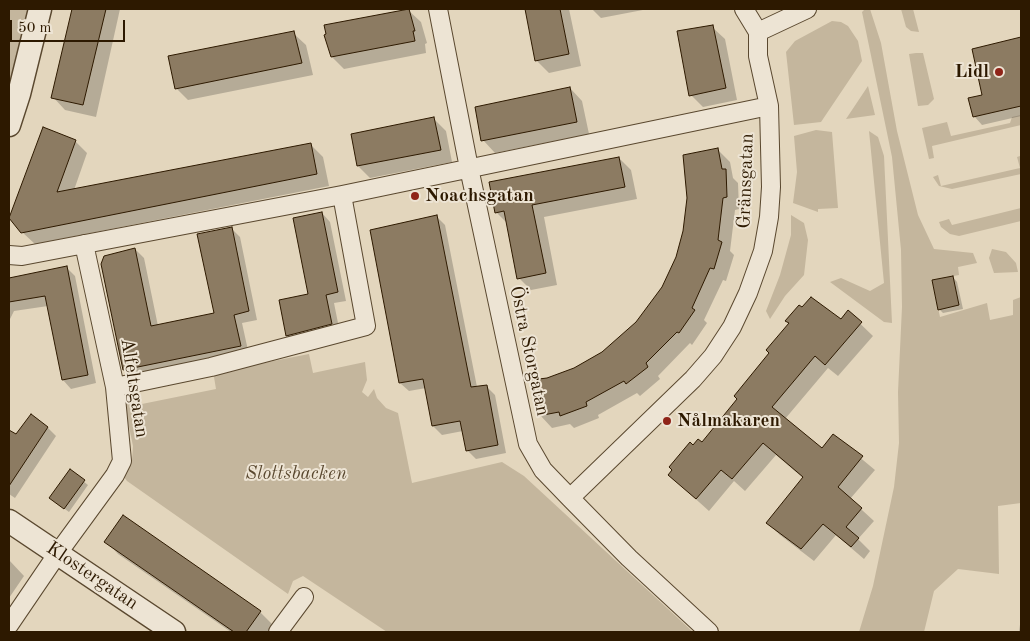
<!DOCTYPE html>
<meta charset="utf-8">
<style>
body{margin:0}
#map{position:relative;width:1030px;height:641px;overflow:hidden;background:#e3d6bd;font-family:"Old Standard TT",serif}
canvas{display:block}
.frame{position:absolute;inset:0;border:10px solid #2d1900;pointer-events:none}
.scale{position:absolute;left:10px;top:20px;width:115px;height:22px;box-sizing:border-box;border:2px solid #2d1900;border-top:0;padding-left:6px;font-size:15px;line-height:18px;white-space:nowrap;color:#2d1900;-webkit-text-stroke:4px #ede4d4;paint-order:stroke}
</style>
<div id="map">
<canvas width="1030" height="641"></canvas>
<div class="frame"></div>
<div class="scale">50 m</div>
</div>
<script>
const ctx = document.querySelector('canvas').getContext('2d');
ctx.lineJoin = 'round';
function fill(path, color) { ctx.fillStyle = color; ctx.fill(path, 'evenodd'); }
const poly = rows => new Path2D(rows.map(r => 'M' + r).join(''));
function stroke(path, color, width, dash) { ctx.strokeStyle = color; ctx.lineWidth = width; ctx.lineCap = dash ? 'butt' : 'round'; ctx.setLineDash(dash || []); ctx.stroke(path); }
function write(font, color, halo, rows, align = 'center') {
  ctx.font = font + ' "Old Standard TT",serif'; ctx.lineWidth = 4; ctx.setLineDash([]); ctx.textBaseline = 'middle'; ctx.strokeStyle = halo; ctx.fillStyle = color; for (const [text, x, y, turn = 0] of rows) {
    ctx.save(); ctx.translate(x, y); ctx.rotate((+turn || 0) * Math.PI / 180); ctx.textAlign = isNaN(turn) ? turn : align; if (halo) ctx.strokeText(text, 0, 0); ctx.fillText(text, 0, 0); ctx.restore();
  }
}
fill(poly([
 [9,9,28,9,9,88],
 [865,9,870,9,881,43,897,131,918,215,934,249,973,253,977,263,958,267,959,275,932,280,940,317,987,303,990,320,1013,315,1013,300,1021,297,1021,503,998,506,999,574,958,569,934,591,924,632,859,632,873,586,894,487,899,443,898,392,902,307,901,250,892,157,862,12],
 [901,9,913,9,919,32,911,31,906,27],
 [832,21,841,22,848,26,858,41,862,61,821,122,794,125,786,52,795,41],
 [916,53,923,53,934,99,928,105,918,106,909,54],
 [868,86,875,115,846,119],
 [1021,115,1021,125,932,146,934,158,929,159,922,128,947,122,951,136,1010,123,1012,117],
 [816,130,832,132,838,208,818,209,818,212,793,203,797,172,794,136],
 [869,131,878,137,884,156,892,323,884,322,830,282,841,278,870,291,884,283],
 [1020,156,1021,174,952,189,939,186,933,177,938,175,941,186,1020,168,1017,157],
 [1021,208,1021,221,959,236,950,234,941,227,939,222,949,219,952,225],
 [791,215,804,223,808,240,804,275,785,296,770,319,766,311,780,275,791,235],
 [992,249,1006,252,1016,263,1018,272,994,273,989,258],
 [309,354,313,373,365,362,367,380,362,392,368,397,374,389,377,398,386,408,398,413,412,483,502,462,524,476,693,632,387,632,303,576,293,581,288,594,127,481,124,477,132,460,133,446,124,403,127,394,134,389,137,405,216,389,214,377,217,372]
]), '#c4b69d');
fill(poly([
 [73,9,120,9,96,117,65,110,53,97],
 [526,9,569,9,581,66,549,73,536,60],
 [592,9,648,9,601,18],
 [408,10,421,22,427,43,425,44,426,53,344,69,332,57],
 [712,27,725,39,737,100,703,107,691,95],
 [293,33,306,45,313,75,188,100,176,88],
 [1021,38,1021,116,982,125,974,116,983,96,973,50],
 [570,88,582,101,589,134,495,153,483,140],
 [434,119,446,131,452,162,370,178,358,166],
 [75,141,87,153,74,190,310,144,323,157,329,186,35,244,22,232],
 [717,149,730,162,733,178,738,183,739,209,735,210,730,251,734,255,726,281,723,280,704,320,707,323,692,345,690,343,658,376,660,379,640,396,637,393,598,415,599,418,574,428,570,424,552,428,540,415,547,379,574,369,603,353,637,323,663,288,677,258],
 [619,158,631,170,637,199,544,217,557,285,531,290,519,278,508,224,496,212],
 [322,213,330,222,346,301,334,303,340,333,296,344,287,336,310,295],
 [437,217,445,225,477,387,486,386,495,395,506,453,476,459,467,450,463,431,442,435,433,426,426,388,409,391,400,383],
 [231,228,240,237,257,320,242,323,249,355,133,378,124,370,103,265,135,249,144,258,158,326,215,314],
 [66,267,75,276,96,383,71,389,63,380,48,306,14,311,9,321,9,279],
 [953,277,957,282,963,309,943,313,939,309],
 [848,312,873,336,838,376,828,368,785,419,822,450,834,436,875,470,850,499,874,521,858,539,870,551,864,559,836,535,814,561,780,535,768,523,803,478,776,455,745,491,734,481,709,511,669,475,693,447,702,443],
 [48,428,56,436,15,498,9,494,9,432,17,436],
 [70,471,88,485,69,512,55,502],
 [123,517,260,612,273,625,267,632,231,632,118,554,106,541],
 [9,560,24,576,9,598],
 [1021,617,1021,632,1019,632]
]), '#0003');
const building = poly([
 [72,9,106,9,83,105,51,98,72,9],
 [409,9,415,31,413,31,415,41,331,57,324,35,326,34,324,25,409,9],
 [525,9,560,9,569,54,535,61,525,9],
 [713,25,726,88,689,96,677,31,713,25],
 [294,31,302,63,175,89,168,56,294,31],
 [1021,37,1021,106,973,117,968,98,982,95,972,49,1021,37],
 [570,87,577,122,481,141,475,107,570,87],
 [434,117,441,150,357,166,351,134,434,117],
 [43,127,76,140,57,192,311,143,317,174,21,233,9,218,43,127],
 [718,148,722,169,726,169,727,197,723,198,718,240,722,242,714,269,710,268,692,308,695,310,679,333,677,332,646,363,648,367,626,384,624,381,586,402,587,406,560,416,559,412,538,416,531,380,547,378,574,368,602,352,636,322,662,287,676,257,683,231,687,198,683,155,718,148],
 [619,157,625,187,532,205,546,273,517,279,504,211,495,213,489,182,619,157],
 [322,212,338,292,326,295,332,324,286,336,279,300,308,294,293,218,322,212],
 [437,215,471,387,487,385,498,445,466,451,460,421,432,426,423,379,399,383,370,230,437,215],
 [232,227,249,311,234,315,241,346,123,370,101,264,104,256,135,248,151,326,214,313,197,234,232,227],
 [67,266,88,375,62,380,45,296,9,302,9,278,67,266],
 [953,276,959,305,938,310,932,280,953,276],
 [811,297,841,319,848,310,862,322,825,365,815,356,772,407,822,448,833,434,863,456,838,487,862,508,846,527,859,538,851,547,823,524,801,549,766,523,803,477,763,443,732,479,721,470,696,499,668,475,672,470,669,467,690,442,693,445,698,439,702,442,737,399,734,396,769,353,766,350,789,323,785,321,799,305,802,307,811,297],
 [31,414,48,427,9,486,9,430,16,434,31,414],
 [70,469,85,480,64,509,49,498,70,469],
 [123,515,261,611,246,632,234,632,104,542,123,515]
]);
fill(building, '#8c7b62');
stroke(building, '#2d1900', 1);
const minor = poly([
 [438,9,469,168,528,444,543,470,570,498,629,558,709,632],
 [758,32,807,9],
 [9,255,22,256,342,195,769,106],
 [115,387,211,367,366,326,342,195],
 [570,498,693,379,713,356,732,327,748,293,763,251,769,217,771,187,769,106,758,56,758,32,744,9],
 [9,625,58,553,115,475,122,461,115,387,84,244],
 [278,632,304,597]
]);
const tertiary = poly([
 [9,125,19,94,40,9],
 [9,521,174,632]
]);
stroke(minor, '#5a482f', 20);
stroke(tertiary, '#5a482f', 25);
stroke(minor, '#ede4d4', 18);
stroke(tertiary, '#ede4d4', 22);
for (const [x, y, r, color] of [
 [999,72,5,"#8f2418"],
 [415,196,5,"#8f2418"],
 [667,421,5,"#8f2418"]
]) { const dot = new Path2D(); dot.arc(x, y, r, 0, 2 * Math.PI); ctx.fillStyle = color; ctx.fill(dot); stroke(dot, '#ede4d4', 2); }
write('bold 19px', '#2d1900', '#ede4d4', [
 ["Lidl",989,72,"right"],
 ["Noachsgatan",425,196],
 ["Nålmakaren",677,421]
], 'left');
write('19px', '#2d1900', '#ede4d4', [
 ["Gränsgatan",746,181,-88],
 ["Östra Storgatan",529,351,78],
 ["Alfeltsgatan",134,388,81],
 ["Klostergatan",92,576,34]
]);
write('italic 19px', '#5a482f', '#ede4d4', [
 ["Slottsbacken",296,474]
]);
</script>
